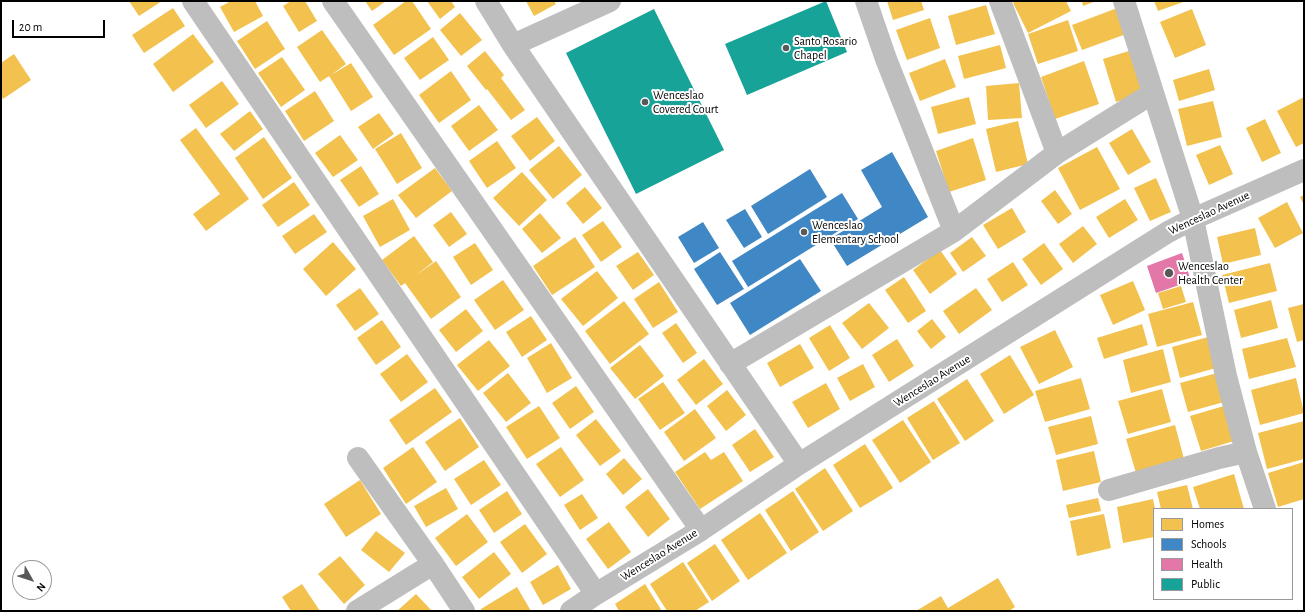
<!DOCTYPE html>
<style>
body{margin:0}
#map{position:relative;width:1305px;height:612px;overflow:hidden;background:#fff;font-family:"Alegreya Sans",sans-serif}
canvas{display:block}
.frame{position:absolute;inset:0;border:2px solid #000;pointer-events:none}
.legend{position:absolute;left:1153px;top:508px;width:140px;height:92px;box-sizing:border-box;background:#fff;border:1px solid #999;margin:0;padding:5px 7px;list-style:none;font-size:12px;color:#000}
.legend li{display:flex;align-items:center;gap:8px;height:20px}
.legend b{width:20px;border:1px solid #999}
.north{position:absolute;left:12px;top:560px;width:40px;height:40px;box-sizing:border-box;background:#fff;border:1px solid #999;border-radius:50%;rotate:129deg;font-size:11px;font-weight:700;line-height:16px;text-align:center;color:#000}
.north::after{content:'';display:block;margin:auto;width:14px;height:18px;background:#595959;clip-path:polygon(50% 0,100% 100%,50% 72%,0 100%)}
.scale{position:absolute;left:12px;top:20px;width:93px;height:18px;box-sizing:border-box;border:2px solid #000;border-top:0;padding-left:5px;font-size:12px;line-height:14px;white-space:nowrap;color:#000;-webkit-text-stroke:3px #fff;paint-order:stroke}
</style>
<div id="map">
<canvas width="1305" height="612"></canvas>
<div class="frame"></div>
<ul class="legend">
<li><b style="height:11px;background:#f2c14e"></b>Homes</li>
<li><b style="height:11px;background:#3f88c5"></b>Schools</li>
<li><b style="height:11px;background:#e377a8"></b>Health</li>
<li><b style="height:11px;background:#17a398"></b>Public</li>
</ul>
<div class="north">N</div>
<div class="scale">20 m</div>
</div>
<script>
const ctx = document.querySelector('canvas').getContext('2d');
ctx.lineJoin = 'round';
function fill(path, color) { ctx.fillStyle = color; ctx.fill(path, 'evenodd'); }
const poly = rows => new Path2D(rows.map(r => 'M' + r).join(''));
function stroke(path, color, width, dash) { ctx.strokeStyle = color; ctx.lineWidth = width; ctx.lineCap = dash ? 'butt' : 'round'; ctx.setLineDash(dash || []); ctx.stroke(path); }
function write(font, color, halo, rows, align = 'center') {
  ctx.font = font + ' "Alegreya Sans",sans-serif'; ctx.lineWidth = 4; ctx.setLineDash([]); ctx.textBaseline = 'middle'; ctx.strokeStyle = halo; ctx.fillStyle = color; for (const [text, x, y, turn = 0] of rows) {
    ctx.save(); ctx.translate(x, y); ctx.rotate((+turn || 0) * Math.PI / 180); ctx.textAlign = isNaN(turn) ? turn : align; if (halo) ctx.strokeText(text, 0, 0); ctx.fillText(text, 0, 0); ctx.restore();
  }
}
fill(poly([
 [129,1,162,1,139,16],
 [231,1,255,1,263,16,234,32,220,7],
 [291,1,305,1,317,21,299,32,283,6],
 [365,1,386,1,372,11],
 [406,1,412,1,431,29,394,55,373,25],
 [427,1,451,1,455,7,440,19],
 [526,1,554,1,556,4,534,16],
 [887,1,921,1,924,10,893,20],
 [1016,1,1066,1,1071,11,1028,33,1013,3],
 [1082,1,1096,1,1083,6],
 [1154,1,1186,1,1158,11],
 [986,5,995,34,956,45,948,16],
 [1120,7,1129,33,1082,50,1072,25],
 [173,8,185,26,144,53,132,35],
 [1192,9,1206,45,1175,58,1160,22],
 [460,13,482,40,461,56,440,30],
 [930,18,940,48,907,60,896,30],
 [1068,20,1078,51,1038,64,1028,34],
 [267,21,285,49,255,69,237,41],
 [322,30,346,64,331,75,351,63,373,97,351,111,329,76,320,82,297,47],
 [193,34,214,62,173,92,153,64],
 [433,37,449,60,420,80,404,58],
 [1000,45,1006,68,964,79,958,56],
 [1132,50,1145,93,1116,102,1103,59],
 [485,51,504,75,501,78,525,110,511,120,487,89,486,90,467,66],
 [14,54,31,80,3,99,1,95,1,63],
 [282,57,305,90,281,107,258,73],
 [945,59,956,87,920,101,909,73],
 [1084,61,1099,104,1055,119,1041,77],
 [1209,69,1215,90,1179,101,1173,80],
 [451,71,471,100,439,123,419,95],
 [222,81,239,104,206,128,189,105],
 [1019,83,1022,118,988,120,986,86],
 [315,91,334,121,304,141,285,111],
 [969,97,976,124,938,134,931,107],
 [1304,97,1304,143,1296,147,1277,111],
 [1213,101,1222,137,1187,146,1178,109],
 [479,105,498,130,469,151,451,126],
 [250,111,263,129,234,151,220,134],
 [379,113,394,134,373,149,358,127],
 [537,117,555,141,530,161,511,136],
 [1265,119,1281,153,1262,162,1246,128],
 [1018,121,1028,164,996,172,986,129],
 [196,128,249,199,206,231,193,214,220,194,180,140],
 [1132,129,1151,162,1128,175,1109,143],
 [401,133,422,168,397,184,375,149],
 [340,135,358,160,333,177,315,153],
 [264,137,292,178,263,199,235,158],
 [973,138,986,180,949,192,936,151],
 [497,141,516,168,487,188,469,161],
 [1220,145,1233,174,1209,185,1196,155],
 [559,146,582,175,553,199,529,170],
 [1097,147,1120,189,1080,210,1058,168],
 [361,166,379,194,359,207,340,180],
 [435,168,452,191,416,218,398,195],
 [522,172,547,200,519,226,493,198],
 [1156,178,1171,212,1150,221,1134,188],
 [294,182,310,205,278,227,262,205],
 [585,187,602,208,583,224,566,203],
 [1055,190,1072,214,1058,224,1041,201],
 [1304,195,1304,205,1300,197],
 [393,199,410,230,380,247,363,216],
 [1125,199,1138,220,1109,238,1096,217],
 [1287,202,1303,233,1275,248,1258,218],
 [1012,208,1026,232,998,249,983,225],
 [451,212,467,234,449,247,433,225],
 [540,213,561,238,542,253,522,229],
 [314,214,327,232,295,254,282,236],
 [603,221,622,247,601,262,582,235],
 [1083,226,1097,244,1073,263,1059,244],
 [1255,228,1261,255,1223,264,1217,237],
 [414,236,433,262,415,276,436,261,461,297,431,319,405,283,401,286,382,260],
 [575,237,595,267,552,295,533,266],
 [972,237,986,256,963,272,950,253],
 [333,242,356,269,326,296,303,269],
 [475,243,493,270,471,285,453,257],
 [1044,243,1063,269,1041,285,1022,259],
 [940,250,957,274,930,294,913,270],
 [638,252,654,275,633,290,616,266],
 [1013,262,1028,285,1002,302,987,279],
 [1270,263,1277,291,1229,303,1222,275],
 [597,271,618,298,583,326,561,299],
 [904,277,926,311,908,323,885,290],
 [503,280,524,310,495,330,474,300],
 [1133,281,1145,310,1113,325,1100,295],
 [659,282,678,312,653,328,634,299],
 [1181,286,1186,302,1163,309,1158,293],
 [360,288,379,314,355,331,336,305],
 [976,288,992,310,959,334,943,311],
 [1271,300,1278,328,1241,338,1234,310],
 [624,301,649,334,610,364,585,331],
 [1193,302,1202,335,1157,347,1148,314],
 [869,303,889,328,862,349,842,323],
 [1304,304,1304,340,1297,342,1288,308],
 [466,309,483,331,456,352,439,330],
 [531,316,547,340,522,357,506,332],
 [932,319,946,337,931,349,917,331],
 [382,320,401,347,376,365,357,338],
 [676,323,697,353,683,363,662,333],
 [1142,324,1148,345,1104,359,1097,338],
 [830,325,850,358,829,371,809,338],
 [1055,330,1073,367,1039,384,1020,347],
 [1208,337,1216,368,1180,378,1172,347],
 [1287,338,1296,367,1249,379,1242,349],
 [897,339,914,366,889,382,872,355],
 [489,340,510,366,478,391,457,365],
 [551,343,572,378,547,393,527,358],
 [800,344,814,368,780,387,767,363],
 [640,345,664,376,635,399,610,368],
 [1163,349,1171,382,1131,393,1123,360],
 [407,354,428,382,401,402,380,374],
 [1010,355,1034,395,1004,414,980,374],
 [704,359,723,384,696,405,677,380],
 [863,364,875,387,850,401,837,378],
 [508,373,531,403,506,422,483,393],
 [1217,373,1224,402,1188,412,1180,383],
 [1081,378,1090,409,1045,422,1035,391],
 [1296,378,1304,413,1260,425,1251,390],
 [967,379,994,421,965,441,937,399],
 [663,382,685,413,660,430,638,399],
 [826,383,840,409,808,428,792,402],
 [576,386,594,412,570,429,552,403],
 [435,388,452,412,406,445,389,420],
 [1162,389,1171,422,1128,434,1118,401],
 [727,390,746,415,726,431,707,406],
 [934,401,960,443,933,460,907,418],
 [539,406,560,438,527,459,506,427],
 [1224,406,1234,441,1201,451,1190,416],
 [695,409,716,438,684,461,664,432],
 [1091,416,1098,444,1056,455,1048,427],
 [460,418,479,447,445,471,425,442],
 [596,419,621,451,600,466,576,435],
 [903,420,931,462,900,483,872,440],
 [1304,421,1304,459,1267,469,1258,433],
 [1175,425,1184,459,1136,473,1126,439],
 [755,429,774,457,750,472,732,445],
 [865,444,893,488,860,508,833,465],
 [413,447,437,482,406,504,383,468],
 [561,447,584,480,560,497,536,464],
 [1094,451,1101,482,1063,491,1056,460],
 [705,452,711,460,724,452,743,481,700,509,675,472],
 [624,458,642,479,623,495,606,474],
 [484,460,501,485,471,505,454,479],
 [1304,462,1304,499,1278,507,1268,473],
 [825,468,853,511,823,531,795,489],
 [1234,474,1244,509,1200,509,1193,487],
 [360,480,381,514,346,537,324,504],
 [1187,485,1193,509,1161,509,1157,492],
 [446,488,458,509,426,527,414,506],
 [648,489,670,519,648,537,625,507],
 [507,491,522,514,494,533,479,510],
 [793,491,819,532,791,551,765,510],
 [582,494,598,518,580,530,564,505],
 [1098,498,1101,511,1069,518,1066,505],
 [1153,499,1155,509,1154,537,1123,543,1117,507],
 [760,513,787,553,748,580,721,540],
 [467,514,488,542,456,566,435,538],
 [1104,514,1111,548,1077,556,1070,521],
 [609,522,631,552,608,569,586,539],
 [525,524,547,554,522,573,500,542],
 [376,531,405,553,389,572,361,550],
 [715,544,740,581,712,601,687,563],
 [494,552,511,574,479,599,462,577],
 [340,556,365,585,344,604,318,574],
 [683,562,709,602,695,611,667,611,650,584],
 [558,565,571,589,543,605,530,582],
 [998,578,1015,607,1009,611,916,611,941,596,948,608],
 [302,584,320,611,291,611,282,597],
 [645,584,662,611,619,611,615,604],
 [517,587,531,611,482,611,481,609],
 [416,594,432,611,397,611]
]), '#f2c14e');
fill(poly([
 [892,152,928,217,847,266,830,239,882,207,861,170],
 [810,169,827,197,768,234,751,206],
 [842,193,858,219,748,287,732,261],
 [745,209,762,237,744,248,726,220],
 [703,222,719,248,694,263,678,237],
 [720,252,744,289,717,305,694,269],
 [800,259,821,291,750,335,730,303]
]), '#3f88c5');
fill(poly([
 [1182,253,1191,281,1156,293,1147,266]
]), '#e377a8');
fill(poly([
 [826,1,847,52,747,95,725,44],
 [654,9,724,150,636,194,566,53]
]), '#17a398');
stroke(poly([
 [193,1,596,594],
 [333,1,701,530],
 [486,1,513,45,799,464],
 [866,1,886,59,954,231],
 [1000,1,1057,153],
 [1124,1,1193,219,1226,376,1246,452,1265,509],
 [513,45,610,1],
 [730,364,954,231,1057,153,1153,93],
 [358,458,433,564],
 [1109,490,1219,458,1246,452],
 [357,611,433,564,464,611],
 [571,611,596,594,701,530,799,464,1168,232,1193,219,1304,170]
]), '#bebebe', 22);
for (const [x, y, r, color] of [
 [786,48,4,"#595959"],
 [645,102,4,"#595959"],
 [804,232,4,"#595959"],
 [1169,273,5,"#595959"]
]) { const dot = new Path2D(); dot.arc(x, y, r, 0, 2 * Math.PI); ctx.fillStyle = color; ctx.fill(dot); stroke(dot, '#fff', 1.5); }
write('12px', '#000', '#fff', [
 ["Santo Rosario",794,41],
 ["Chapel",794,55],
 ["Wenceslao",653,95],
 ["Covered Court",653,109],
 ["Wenceslao",812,225],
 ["Elementary School",812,239],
 ["Wenceslao",1178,266],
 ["Health Center",1178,280]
], 'left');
write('12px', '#000', '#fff', [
 ["Wenceslao Avenue",1209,213,-25],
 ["Wenceslao Avenue",932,381,-32],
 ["Wenceslao Avenue",659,555,-32]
]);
</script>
